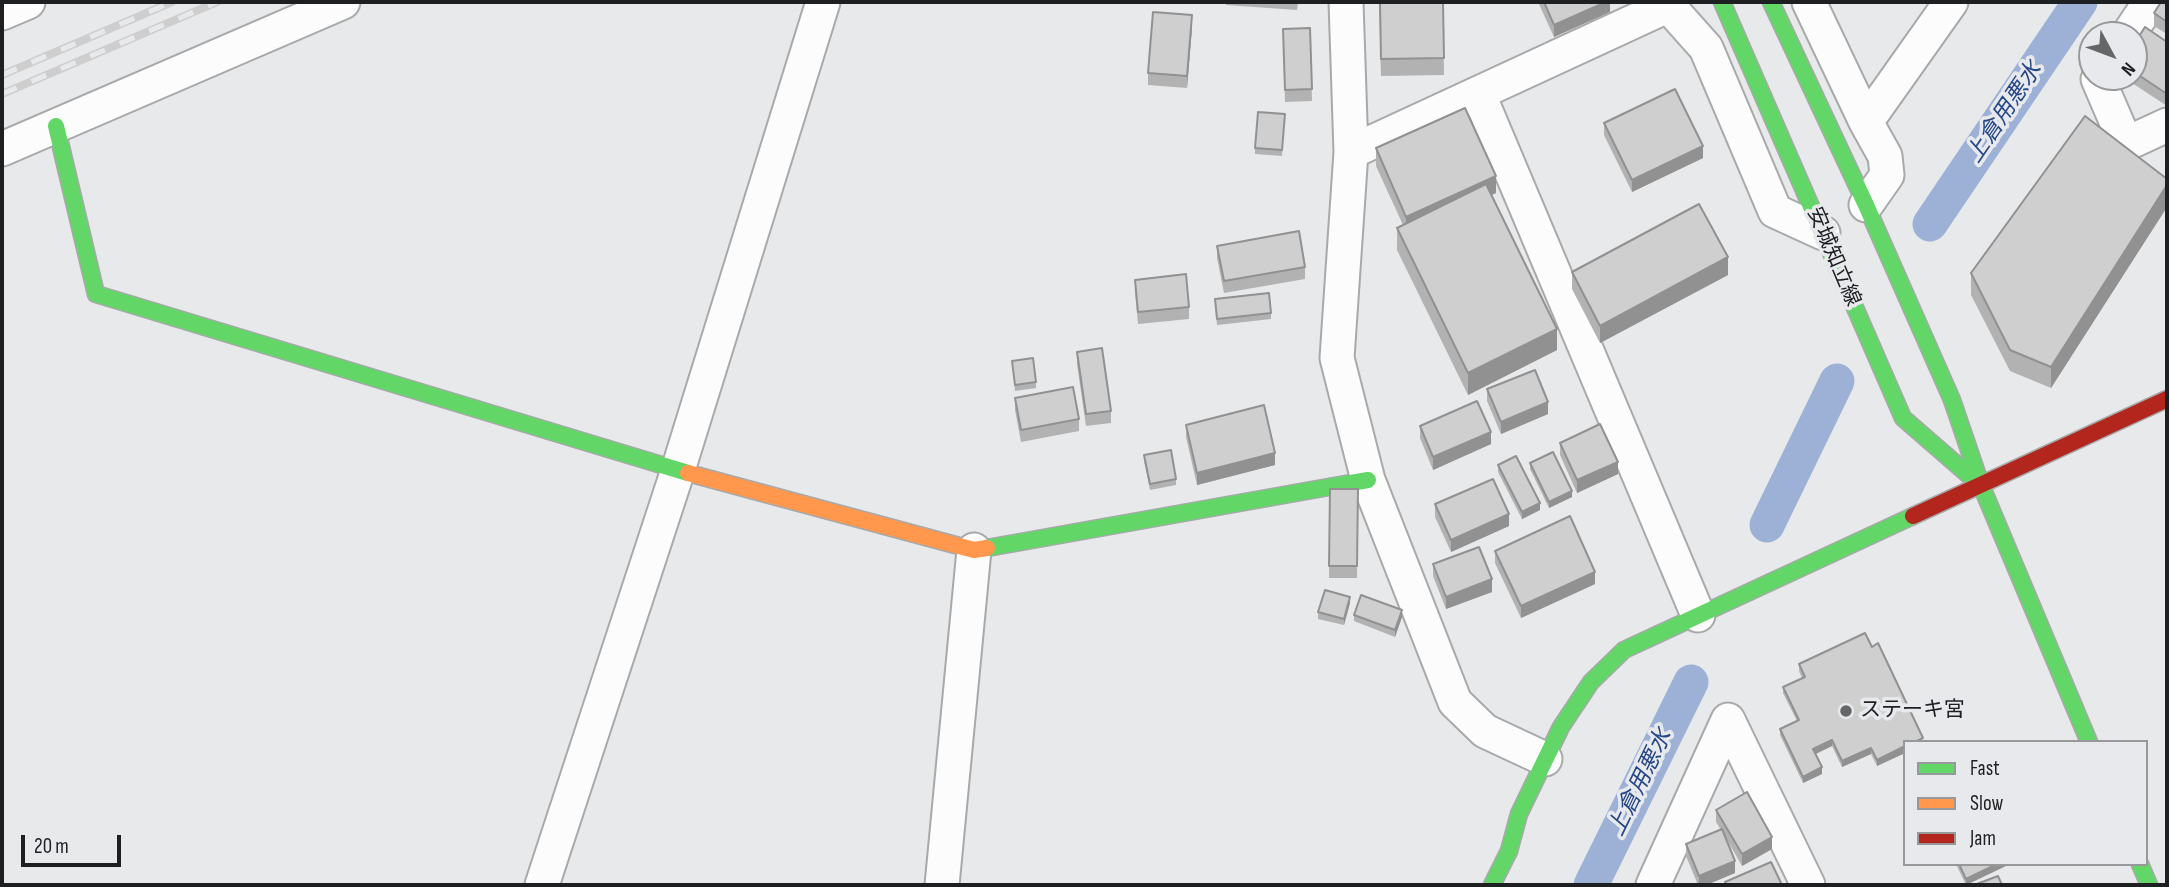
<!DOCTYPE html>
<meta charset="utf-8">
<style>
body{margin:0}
#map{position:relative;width:2169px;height:887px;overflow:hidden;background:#e8e9eb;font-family:"Sofia Sans Condensed",sans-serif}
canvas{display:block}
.frame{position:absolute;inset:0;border:4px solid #1e1f20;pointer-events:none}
.legend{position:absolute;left:1903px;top:740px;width:245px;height:126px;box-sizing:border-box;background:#e7e9ec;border:2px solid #97989a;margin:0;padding:9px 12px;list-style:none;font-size:21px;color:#1e1f20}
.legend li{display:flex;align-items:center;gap:14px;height:35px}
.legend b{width:35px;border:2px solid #97989a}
.north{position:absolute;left:2078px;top:21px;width:70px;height:70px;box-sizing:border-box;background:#e7e9ec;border:2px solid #97989a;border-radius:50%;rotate:131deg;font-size:19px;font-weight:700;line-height:28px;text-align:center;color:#1e1f20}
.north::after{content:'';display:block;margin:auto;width:24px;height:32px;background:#656667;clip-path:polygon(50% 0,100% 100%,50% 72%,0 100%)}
.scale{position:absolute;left:21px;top:835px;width:100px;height:32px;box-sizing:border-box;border:4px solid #1e1f20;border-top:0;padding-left:9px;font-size:21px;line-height:24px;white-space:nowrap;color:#1e1f20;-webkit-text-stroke:5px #e7e9ec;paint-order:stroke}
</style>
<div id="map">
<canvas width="2169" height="887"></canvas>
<div class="frame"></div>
<ul class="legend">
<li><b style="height:9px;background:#63d668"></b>Fast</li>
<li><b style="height:9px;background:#ff974d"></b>Slow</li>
<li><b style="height:9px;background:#b3261e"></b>Jam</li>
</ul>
<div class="north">N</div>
<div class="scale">20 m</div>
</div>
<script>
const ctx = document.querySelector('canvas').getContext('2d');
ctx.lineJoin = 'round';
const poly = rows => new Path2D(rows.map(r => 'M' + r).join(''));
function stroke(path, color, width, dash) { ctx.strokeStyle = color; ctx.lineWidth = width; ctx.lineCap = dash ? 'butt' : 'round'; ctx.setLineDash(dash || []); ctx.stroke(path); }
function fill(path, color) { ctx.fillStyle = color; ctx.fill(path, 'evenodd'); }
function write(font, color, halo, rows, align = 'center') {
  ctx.font = font + ' "Sofia Sans Condensed","Noto Sans JP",sans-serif'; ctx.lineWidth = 7; ctx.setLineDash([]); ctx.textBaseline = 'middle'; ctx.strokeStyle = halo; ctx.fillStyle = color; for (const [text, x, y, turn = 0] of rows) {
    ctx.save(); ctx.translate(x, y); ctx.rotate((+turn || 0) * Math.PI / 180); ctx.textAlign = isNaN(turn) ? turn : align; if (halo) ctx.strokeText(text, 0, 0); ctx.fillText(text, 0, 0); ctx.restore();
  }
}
stroke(poly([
 [1930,224,2080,2],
 [1767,525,1837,381],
 [1591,885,1691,682]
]), '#9db1d7', 35);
const street = poly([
 [1346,2,1351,152,1337,358,1368,480,1455,702,1485,731,1545,759],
 [1665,2,1706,48,1775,211,1823,233],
 [1809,2,1866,122,1885,156,1887,175,1866,205],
 [2,13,28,2],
 [2128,35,2150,2],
 [2100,77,2098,79,2126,144,2167,125],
 [1479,95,1698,615],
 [1866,122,1951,2],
 [2,149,343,2],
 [1351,152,1667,6],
 [542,885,678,470,823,2],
 [942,885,974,550],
 [1653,885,1728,720,1808,885]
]);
const fast = poly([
 [1722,2,1903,418,1979,484],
 [1771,2,1866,205,1952,400,1981,485,2089,742],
 [56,126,96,294,688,473],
 [987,548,1368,480],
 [2140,864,2149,885],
 [1492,885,1509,851,1519,814,1561,727,1591,682,1624,650,1913,516]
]);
const slow = poly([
 [688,473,974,550,987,548]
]);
const jam = poly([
 [1913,516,2167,399]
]);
stroke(street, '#a8a9aa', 37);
stroke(fast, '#a8a9aa', 19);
stroke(slow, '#a8a9aa', 19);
stroke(jam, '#a8a9aa', 19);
stroke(street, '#fcfcfc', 33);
stroke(fast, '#63d668', 16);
stroke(slow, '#ff974d', 16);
stroke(jam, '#b3261e', 16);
const rail = poly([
 [2,75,172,2],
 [2,94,217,2]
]);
stroke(rail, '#cececf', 8);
stroke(rail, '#e7e9ec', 5, [16]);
fill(poly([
 [1226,2,1298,2,1297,10,1226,5],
 [1379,2,1443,2,1444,75,1381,76],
 [1538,2,1610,2,1610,12,1554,37],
 [2167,2,2167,34,2154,26,2154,13],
 [1192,27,1187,88,1148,85,1148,73],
 [1310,28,1312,101,1285,102,1283,29],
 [2167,42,2167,106,2123,77,2134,77,2134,44],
 [1285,114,1282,156,1255,154,1255,148],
 [1604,123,1703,158,1632,192,1604,135],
 [1376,148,1496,193,1491,195,1557,350,1468,395,1397,250,1397,228,1403,225,1376,166],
 [2167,185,2167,207,2051,388,2010,371,1971,295,1971,273],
 [1217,246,1305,267,1305,279,1224,293,1217,258],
 [1572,272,1728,275,1600,343,1572,289],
 [1135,280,1189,307,1189,319,1138,324,1135,292],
 [1215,299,1271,313,1271,319,1217,325],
 [1077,352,1111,411,1111,423,1086,426,1077,364],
 [1012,361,1036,382,1036,388,1015,391],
 [1487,389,1548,414,1501,434,1487,401],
 [1015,398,1079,419,1079,431,1021,442,1015,410],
 [1186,425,1275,465,1197,485,1186,437],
 [1420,426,1491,444,1433,470,1420,438],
 [1560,443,1618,474,1577,493,1560,455],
 [1144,455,1176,479,1176,485,1150,490,1144,461],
 [1530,463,1572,497,1549,508,1530,469],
 [1498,465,1540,510,1522,519,1498,472],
 [1330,489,1358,489,1357,578,1329,578],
 [1435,504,1509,526,1451,552,1435,517],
 [1495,551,1595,584,1521,618,1495,563],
 [1433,564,1492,592,1446,609,1433,576],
 [1350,603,1344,625,1318,619,1318,612],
 [1354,615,1402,617,1395,637,1354,621],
 [1872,647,1923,742,1905,742,1905,753,1877,766,1871,754,1842,767,1832,746,1816,754,1822,774,1803,783,1780,735,1780,729,1797,721,1783,693,1783,687,1802,678,1799,671,1799,664],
 [1716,810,1772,849,1742,866,1726,838,1735,873,1709,884,1710,885,1698,885,1686,856,1686,844,1721,830,1716,822],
 [1956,864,2010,864,1966,885]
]), '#b2b2b3');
fill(poly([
 [1606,2,1610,2,1610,12,1554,37,1554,25],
 [1192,15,1192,27,1187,88,1187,76],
 [1703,146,1703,158,1632,192,1632,180],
 [1496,176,1496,193,1406,234,1406,217],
 [2167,185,2167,207,2051,388,2051,367],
 [1728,257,1728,275,1600,343,1600,326],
 [1557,329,1557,350,1468,395,1468,373],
 [1548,402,1548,414,1501,434,1501,422],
 [1491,432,1491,444,1433,470,1433,457],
 [1275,453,1275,465,1197,485,1197,473],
 [1618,462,1618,474,1577,493,1577,480],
 [1572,491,1572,497,1549,508,1549,502],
 [1540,503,1540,510,1522,519,1522,512],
 [1509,514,1509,526,1451,552,1451,540],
 [1595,572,1595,584,1521,618,1521,606],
 [1492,579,1492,592,1446,609,1446,597],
 [1350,597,1350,603,1344,625,1344,619],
 [1402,610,1402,617,1395,637,1395,630],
 [1832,740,1832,746,1813,755,1813,749],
 [1905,746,1905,753,1877,766,1877,760],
 [1871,748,1871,754,1842,767,1842,761],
 [1822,767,1822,774,1803,783,1803,777],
 [1772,837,1772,849,1742,866,1742,854],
 [1735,861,1735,873,1706,885,1699,885,1699,876],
 [1997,864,2010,864,1966,885,1966,879]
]), '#919192');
const building = poly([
 [1380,2,1443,2,1444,58,1381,59,1380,2],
 [1544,2,1606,2,1554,25,1544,2],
 [2161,2,2167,2,2167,22,2154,13,2161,2],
 [1153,12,1192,15,1187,76,1148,73,1153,12],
 [2145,27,2167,42,2167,94,2134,72,2134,44,2145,27],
 [1310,28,1312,89,1285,90,1283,29,1310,28],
 [1675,89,1703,146,1632,180,1604,123,1675,89],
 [1465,108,1496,176,1406,217,1376,148,1465,108],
 [1258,112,1285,114,1282,150,1255,148,1258,112],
 [2085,116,2167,179,2167,185,2051,367,2010,350,1971,273,2085,116],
 [1486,184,1557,329,1468,373,1397,228,1486,184],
 [1699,204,1728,257,1600,326,1572,272,1699,204],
 [1299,231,1305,267,1224,281,1217,246,1299,231],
 [1186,274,1189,307,1138,312,1135,280,1186,274],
 [1269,293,1271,313,1217,319,1215,299,1269,293],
 [1102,348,1111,411,1086,414,1077,352,1102,348],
 [1033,358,1036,382,1015,385,1012,361,1033,358],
 [1535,370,1548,402,1501,422,1487,389,1535,370],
 [1073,387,1079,419,1021,430,1015,398,1073,387],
 [1477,401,1491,432,1433,457,1420,426,1477,401],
 [1264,405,1275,453,1197,473,1186,425,1264,405],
 [1600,424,1618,462,1577,480,1560,443,1600,424],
 [1171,450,1176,479,1150,484,1144,455,1171,450],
 [1553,452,1572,491,1549,502,1530,463,1553,452],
 [1516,456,1540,503,1522,512,1498,465,1516,456],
 [1493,479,1509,514,1451,540,1435,504,1493,479],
 [1330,489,1358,489,1357,566,1329,566,1330,489],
 [1570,516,1595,572,1521,606,1495,551,1570,516],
 [1479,547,1492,579,1446,597,1433,564,1479,547],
 [1325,590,1350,597,1344,619,1318,612,1325,590],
 [1361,595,1402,610,1395,630,1354,615,1361,595],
 [1865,633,1872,647,1878,643,1923,738,1915,742,1905,742,1905,746,1877,760,1871,748,1842,761,1832,740,1813,749,1822,767,1803,777,1780,729,1799,720,1783,687,1805,677,1799,664,1865,633],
 [1747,792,1772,837,1742,854,1716,810,1747,792],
 [1722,829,1735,861,1699,876,1686,844,1722,829],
 [1771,862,1782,885,1726,885,1725,882,1771,862],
 [1959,864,1997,864,1966,879,1959,864],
 [1998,876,2002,885,1974,885,1998,876]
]);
fill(building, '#cfcfd0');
stroke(building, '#919192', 2);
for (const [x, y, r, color] of [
 [1846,711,7,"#656667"]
]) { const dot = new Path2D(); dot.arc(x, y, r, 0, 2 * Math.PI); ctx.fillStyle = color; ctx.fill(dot); stroke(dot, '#e7e9ec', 2.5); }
write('21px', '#1e1f20', '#e7e9ec', [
 ["安城知立線",1833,257,67]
]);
write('21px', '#1e1f20', '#e7e9ec', [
 ["ステーキ宮",1860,711]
], 'left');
write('italic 23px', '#264788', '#e7e9ec', [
 ["上倉用悪水",2005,113,-56],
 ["上倉用悪水",1641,783,-64]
]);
</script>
